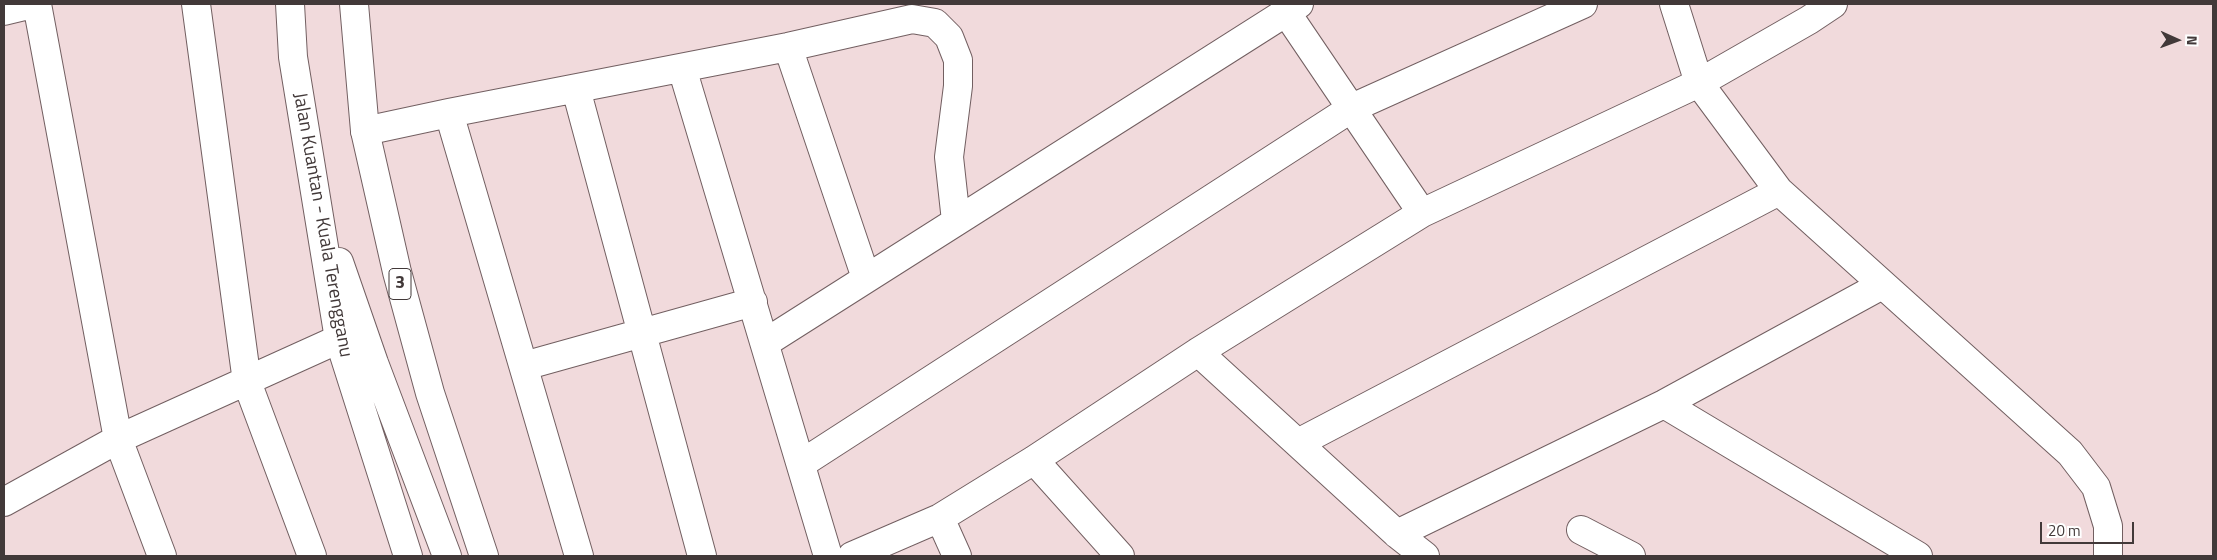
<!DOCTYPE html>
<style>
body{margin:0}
#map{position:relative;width:2217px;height:560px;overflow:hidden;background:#f1dadc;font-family:"Titillium Web",sans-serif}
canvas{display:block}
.frame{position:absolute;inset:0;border:5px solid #423939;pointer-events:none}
.north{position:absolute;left:2152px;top:15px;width:50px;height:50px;-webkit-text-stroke:4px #fff;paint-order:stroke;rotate:92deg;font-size:14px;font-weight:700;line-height:20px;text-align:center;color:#423939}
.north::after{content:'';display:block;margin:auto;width:18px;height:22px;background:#423939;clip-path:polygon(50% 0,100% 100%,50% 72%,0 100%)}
.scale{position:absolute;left:2040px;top:522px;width:94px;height:22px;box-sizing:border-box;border:2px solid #423939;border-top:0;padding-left:6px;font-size:15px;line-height:18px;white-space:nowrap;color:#423939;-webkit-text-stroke:4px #fff;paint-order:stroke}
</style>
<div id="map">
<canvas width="2217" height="560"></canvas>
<div class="frame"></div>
<div class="north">N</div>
<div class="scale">20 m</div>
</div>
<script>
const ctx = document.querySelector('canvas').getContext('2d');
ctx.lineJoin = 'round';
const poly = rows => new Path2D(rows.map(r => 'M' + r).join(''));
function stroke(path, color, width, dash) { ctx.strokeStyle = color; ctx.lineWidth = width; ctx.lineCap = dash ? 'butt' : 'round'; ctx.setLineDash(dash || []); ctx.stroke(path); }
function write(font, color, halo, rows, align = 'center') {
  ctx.font = font + ' "Titillium Web",sans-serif'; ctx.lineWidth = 4; ctx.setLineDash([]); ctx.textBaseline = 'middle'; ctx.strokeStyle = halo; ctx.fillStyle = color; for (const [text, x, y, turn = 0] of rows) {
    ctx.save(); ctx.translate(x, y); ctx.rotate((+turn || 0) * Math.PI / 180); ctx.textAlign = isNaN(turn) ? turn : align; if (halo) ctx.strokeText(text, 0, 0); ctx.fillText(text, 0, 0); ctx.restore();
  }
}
const minor = poly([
 [37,4,118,439,162,556],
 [196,4,247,382,312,556],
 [1674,4,1699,83,1779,191,2070,453,2096,487,2108,526,2108,556],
 [4,11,33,4],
 [1286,12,1422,213],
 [788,47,866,278],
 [682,68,828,556],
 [576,89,702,556],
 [449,113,579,556],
 [365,131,449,113,788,47,912,19,935,23,949,37,958,60,958,86,949,157,956,221],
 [765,343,1299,4],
 [1198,352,1397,534,1425,556],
 [524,366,753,302],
 [1664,404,1918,556],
 [1298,443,1779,191],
 [1034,460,1120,556],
 [801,464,1352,108,1583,4],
 [4,502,118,439,339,339],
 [940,518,957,556],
 [1581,530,1631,556],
 [1397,534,1664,404,1882,285],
 [852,556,940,518,1034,460,1198,352,1422,213,1699,83,1809,20,1833,4]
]);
const highway = poly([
 [290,4,293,57,339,339,408,556],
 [354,4,365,131,397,272,430,393,484,556],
 [339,262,374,363,447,556]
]);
stroke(minor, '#725f61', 30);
stroke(highway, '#725f61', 30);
stroke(minor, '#fff', 28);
stroke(highway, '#fff', 28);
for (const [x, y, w] of [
 [400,284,22]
]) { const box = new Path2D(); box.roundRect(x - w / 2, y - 15.5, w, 31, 4); ctx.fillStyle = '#fff'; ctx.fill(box); stroke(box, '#423939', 1); }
write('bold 18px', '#423939', null, [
 ["3",400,284]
]);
write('19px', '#423939', '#fff', [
 ["Jalan Kuantan - Kuala Terengganu",322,225,80]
]);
</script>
